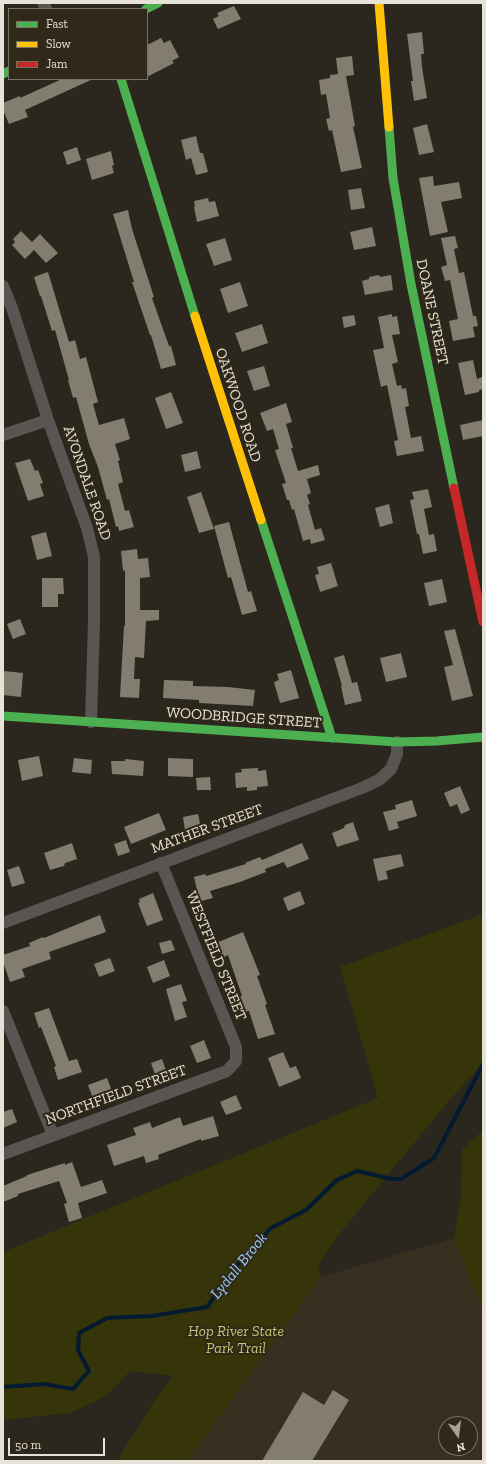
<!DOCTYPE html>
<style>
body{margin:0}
#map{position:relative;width:486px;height:1464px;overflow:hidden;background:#2b271e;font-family:"Zilla Slab",serif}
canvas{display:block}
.frame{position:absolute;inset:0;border:4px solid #e6e2d7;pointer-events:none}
.legend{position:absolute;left:8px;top:8px;width:140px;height:72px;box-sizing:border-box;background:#302919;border:1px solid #797365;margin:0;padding:5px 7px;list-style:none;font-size:12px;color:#e6e2d7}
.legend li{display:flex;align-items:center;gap:8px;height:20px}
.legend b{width:20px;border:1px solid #797365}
.north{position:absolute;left:438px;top:1416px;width:40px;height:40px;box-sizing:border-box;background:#302919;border:1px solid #797365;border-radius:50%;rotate:166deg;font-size:11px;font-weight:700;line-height:16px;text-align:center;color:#e6e2d7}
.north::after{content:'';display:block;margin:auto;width:14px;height:18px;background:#a5a196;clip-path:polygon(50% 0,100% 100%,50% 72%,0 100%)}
.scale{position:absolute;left:8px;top:1438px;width:97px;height:18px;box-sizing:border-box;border:2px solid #e6e2d7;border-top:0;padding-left:5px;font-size:12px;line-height:14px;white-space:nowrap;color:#e6e2d7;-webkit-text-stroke:3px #302919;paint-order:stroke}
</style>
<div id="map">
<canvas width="486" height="1464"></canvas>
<div class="frame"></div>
<ul class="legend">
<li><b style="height:5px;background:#4caf50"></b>Fast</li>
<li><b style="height:5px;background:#ffc107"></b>Slow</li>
<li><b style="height:5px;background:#c62828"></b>Jam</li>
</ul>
<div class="north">N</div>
<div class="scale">50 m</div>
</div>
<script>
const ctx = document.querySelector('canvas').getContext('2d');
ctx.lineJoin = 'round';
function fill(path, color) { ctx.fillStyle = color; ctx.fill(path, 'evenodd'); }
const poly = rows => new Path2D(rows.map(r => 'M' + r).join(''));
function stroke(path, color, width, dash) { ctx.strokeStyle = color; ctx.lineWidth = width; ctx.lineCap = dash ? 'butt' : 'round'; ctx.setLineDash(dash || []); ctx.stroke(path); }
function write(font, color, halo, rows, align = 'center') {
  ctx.font = font + ' "Zilla Slab",serif'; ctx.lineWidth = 4; ctx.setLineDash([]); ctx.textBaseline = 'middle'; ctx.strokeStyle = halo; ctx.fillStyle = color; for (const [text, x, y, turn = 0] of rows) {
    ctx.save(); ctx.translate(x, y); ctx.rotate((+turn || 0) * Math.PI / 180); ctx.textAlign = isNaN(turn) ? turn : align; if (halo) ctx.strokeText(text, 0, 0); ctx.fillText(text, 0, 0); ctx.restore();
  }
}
fill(poly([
 [454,1238,483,1310,483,1461,187,1461,321,1277],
 [446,1424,470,1424,470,1448,446,1448]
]), '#382f20');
fill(poly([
 [483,914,483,1063,447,1103,345,1227,318,1264,321,1277,187,1461,117,1461,151,1406,172,1376,130,1371,108,1395,71,1413,3,1420,3,1252,378,1098,340,967],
 [483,1130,483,1310,454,1238,461,1194,462,1150]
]), '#353509');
stroke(poly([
 [3,1387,44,1384,73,1389,89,1371,78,1350,79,1333,107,1318,152,1316,207,1307,242,1259,271,1228,306,1210,337,1180,357,1171,392,1179,401,1179,434,1158,483,1064]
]), '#041a30', 4);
fill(poly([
 [234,6,241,19,218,29,213,19,219,16,217,13],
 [422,32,424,54,421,54,422,67,427,98,414,101,411,81,413,81,407,34],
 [161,38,164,43,170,40,179,57,172,61,174,63,147,77,147,45],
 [352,56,354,75,346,76,355,126,353,127,362,168,341,172,332,130,329,131,326,119,330,118,326,94,321,95,319,80,330,78,330,75,338,74,336,58],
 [62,79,93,79,25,110,28,117,9,124,3,110,3,103,20,96,20,98],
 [427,124,434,152,419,155,413,128],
 [196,136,200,153,203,153,208,172,196,175,191,158,186,160,181,140],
 [77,147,81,160,67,165,63,152],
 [111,151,114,165,112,166,114,173,92,180,86,159],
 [433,176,434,186,459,182,462,198,441,202,448,232,430,236,419,178],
 [361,188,365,208,351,210,348,190],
 [208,198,209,202,215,201,219,216,197,222,194,207,195,206,194,201],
 [128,210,132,229,154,297,152,298,169,346,171,346,176,365,161,369,151,335,150,335,132,282,134,282,113,214],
 [372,227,376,246,354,250,350,232],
 [21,231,32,242,40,234,58,253,46,263,34,250,25,259,12,245,15,242,13,239],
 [455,236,458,248,454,249,459,273,464,272,473,316,476,316,478,326,473,327,475,337,453,341,449,321,458,319,450,280,445,281,441,267,447,265,441,238],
 [225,238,232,260,214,266,206,244],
 [48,272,69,342,75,340,80,359,86,357,98,402,93,404,99,425,124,418,130,439,115,444,120,460,118,461,123,482,118,484,125,511,129,510,134,527,119,531,118,526,116,527,109,499,107,500,98,467,89,444,76,397,73,398,68,380,69,380,55,330,52,331,41,296,40,296,34,277],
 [379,275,380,277,391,275,393,290,365,295,362,281,369,279,369,277],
 [240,282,248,306,228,313,220,289],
 [392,314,392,317,397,316,400,334,392,335,398,362,392,364,397,386,401,385,402,389,406,388,409,406,405,407,411,438,421,436,424,451,397,456,394,441,398,440,387,385,381,387,373,350,384,348,378,317],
 [354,315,356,325,344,328,342,317],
 [262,324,268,343,242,352,235,333],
 [473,360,477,379,482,377,483,389,479,390,479,392,465,395,458,363],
 [264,366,270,386,254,391,247,371],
 [171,392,183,423,166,429,155,398],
 [286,403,292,422,286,424,293,448,291,448,298,471,318,465,320,475,307,479,311,493,307,495,310,504,308,505,315,530,321,528,325,540,311,544,310,539,303,541,294,509,292,510,289,500,287,500,282,484,286,483,275,450,279,449,273,429,267,431,260,413],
 [483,420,483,436,463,440,460,425],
 [197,451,201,468,185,472,181,455],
 [30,459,35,471,38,470,43,483,40,484,44,496,28,501,15,463],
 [428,489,432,507,424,509,429,535,434,534,437,551,423,554,419,534,417,534,410,500,414,499,412,492],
 [201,492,214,529,199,533,187,497],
 [389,504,393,523,380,527,375,508],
 [229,522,248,592,251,591,257,611,242,615,231,577,228,578,214,526],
 [46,532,52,556,37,560,31,536],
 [137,549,138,559,148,558,150,577,140,578,140,610,159,610,159,620,146,621,144,658,135,657,134,679,140,679,139,698,120,697,124,626,125,626,125,570,123,571,121,551],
 [331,563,338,586,320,592,315,575,319,574,317,567],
 [42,578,63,578,64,594,58,594,58,607,42,607],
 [442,579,447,602,429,606,424,583],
 [20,619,26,634,13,639,7,624],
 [455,629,473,696,452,701,444,667,453,665,444,631],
 [401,653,407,677,386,682,380,658],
 [344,655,352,683,357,682,362,701,345,705,341,686,342,686,334,658],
 [291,670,299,698,280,703,274,682,279,680,277,674],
 [4,671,23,673,21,697,3,695],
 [164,680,193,681,193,686,228,687,255,690,253,706,199,703,199,700,163,698],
 [39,756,43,776,22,781,18,760],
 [74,758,92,760,91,774,72,772],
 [168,758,193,759,193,777,168,776],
 [125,759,144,761,143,776,112,774,111,761,125,761],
 [258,768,258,771,266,770,268,786,257,787,257,790,247,791,247,787,236,788,235,773,242,772,241,769],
 [210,777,211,790,197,790,196,778],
 [460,786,470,810,461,814,457,804,450,807,444,793],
 [412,800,417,816,397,822,399,828,389,831,383,812,396,809,395,805],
 [159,813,166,830,131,844,124,827],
 [198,814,201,828,185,831,183,817],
 [353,822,359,840,337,847,332,833,344,828,345,825],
 [126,840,130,852,118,856,114,844],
 [72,843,77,859,65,863,64,866,50,870,44,853],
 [302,843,309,859,287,868,284,862,265,869,266,872,240,882,210,891,213,898,198,902,194,890,197,890,194,877,205,874,206,876,246,864,245,863,260,857,262,860],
 [401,854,404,866,386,871,388,879,378,881,373,859],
 [19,866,25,883,12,887,7,870],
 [300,891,305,904,288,911,283,898],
 [153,893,163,920,147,926,138,903,140,902,139,899],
 [100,915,106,932,49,952,51,959,22,969,25,977,10,982,3,962,3,955,30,946,29,943,43,937,44,938],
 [243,932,260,975,257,976,267,1004,265,1005,275,1034,258,1039,249,1011,244,1012,239,997,242,996,228,955,222,958,216,943],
 [171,940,175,950,162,954,159,943],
 [110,958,115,971,99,977,94,964],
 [164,960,170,976,153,983,147,967],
 [181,984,187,1001,182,1002,187,1017,175,1021,166,989],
 [49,1008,69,1061,77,1059,82,1072,58,1080,54,1067,56,1066,41,1027,39,1028,34,1013],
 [204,1040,211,1058,197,1063,190,1046],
 [283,1052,290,1068,296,1066,301,1078,279,1087,268,1058],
 [162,1059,167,1073,156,1077,151,1063],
 [107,1078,113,1094,94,1101,88,1085],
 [236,1095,242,1109,226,1115,220,1102],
 [12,1109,17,1122,3,1128,3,1112],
 [213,1116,219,1136,201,1141,201,1139,158,1155,159,1159,146,1163,144,1156,114,1166,107,1145,136,1135,133,1128,150,1122,152,1128,180,1117,183,1126],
 [72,1162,81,1187,102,1180,107,1193,78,1203,82,1218,69,1222,64,1204,67,1203,59,1181,18,1194,18,1196,3,1202,3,1186,27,1176,27,1175,65,1163,65,1165],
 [333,1390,349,1400,312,1461,262,1461,303,1392,324,1405]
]), '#827d6e');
stroke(poly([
 [43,3,46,9],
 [3,286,12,308,48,420,87,528,94,557,94,620,91,722],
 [3,435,48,420],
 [3,923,362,788,379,780,391,769,397,754,397,742],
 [3,1011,53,1135],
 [3,1154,227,1071,236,1061,236,1047,161,863]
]), '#585552', 12);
stroke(poly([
 [146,9,158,3],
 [3,74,9,71],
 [121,79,195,316],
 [389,127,393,178,411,284,454,488],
 [261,520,332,738],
 [3,716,397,742,437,741,483,737]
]), '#4caf50', 9);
stroke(poly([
 [379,3,389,127],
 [195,316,261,520]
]), '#ffc107', 9);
stroke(poly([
 [454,488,483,622]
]), '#c62828', 9);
write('15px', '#e6e2d7', '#302919', [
 ["DOANE STREET",432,312,78],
 ["OAKWOOD ROAD",238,405,72],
 ["AVONDALE ROAD",87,483,71],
 ["WOODBRIDGE STREET",244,718,4],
 ["MATHER STREET",207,829,-20],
 ["WESTFIELD STREET",216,956,68],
 ["NORTHFIELD STREET",116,1095,-20]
]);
write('italic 15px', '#c2c573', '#302919', [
 ["Hop River State",236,1332],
 ["Park Trail",236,1349]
]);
write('italic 16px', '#99c9f8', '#302919', [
 ["Lydall Brook",239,1266,-51]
]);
</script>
